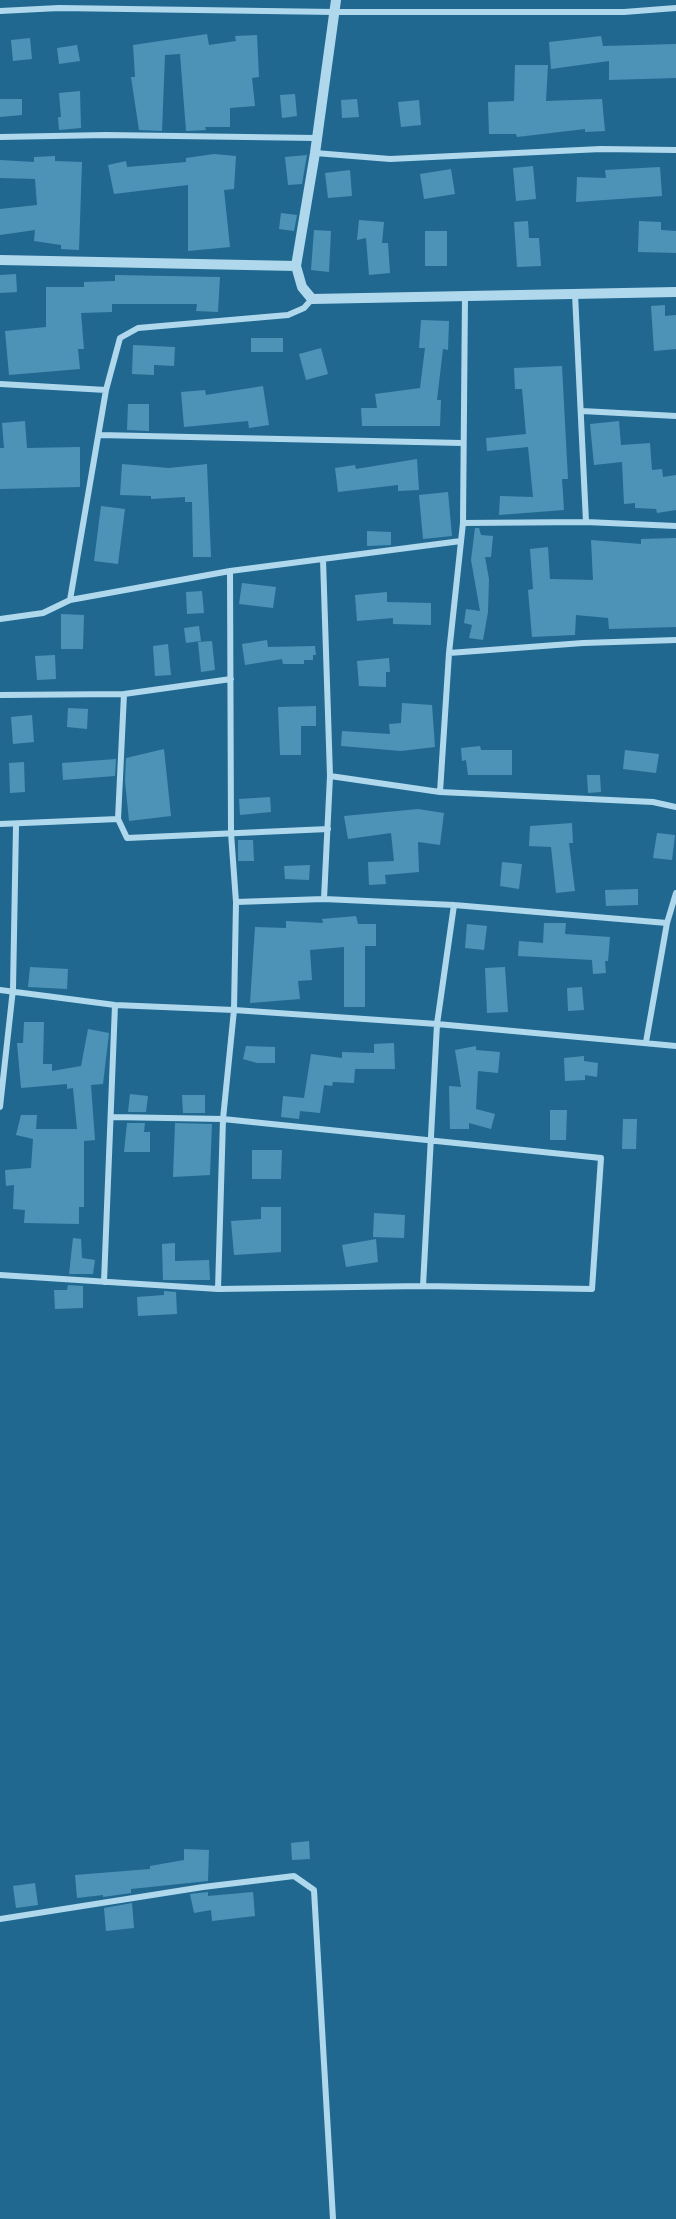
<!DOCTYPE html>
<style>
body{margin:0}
canvas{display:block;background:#206890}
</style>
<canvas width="676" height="2219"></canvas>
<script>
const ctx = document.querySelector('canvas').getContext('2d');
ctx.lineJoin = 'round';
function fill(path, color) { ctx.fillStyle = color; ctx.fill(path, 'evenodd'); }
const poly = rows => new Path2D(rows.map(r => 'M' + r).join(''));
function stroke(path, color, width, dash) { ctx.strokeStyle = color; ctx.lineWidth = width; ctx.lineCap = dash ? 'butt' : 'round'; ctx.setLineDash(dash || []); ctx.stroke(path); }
fill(poly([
 [207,34,209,45,236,41,235,36,257,35,259,77,252,78,255,106,230,108,230,127,205,127,206,130,186,131,180,54,165,55,162,131,139,130,131,77,135,77,133,45],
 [601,36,603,46,676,44,676,78,609,80,609,61,551,69,549,42],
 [30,38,32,59,13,61,11,40],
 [77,45,80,61,59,64,57,48],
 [515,65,548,65,546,101,602,99,605,131,585,132,585,129,517,137,516,134,489,134,488,102,514,101],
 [80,91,81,128,59,130,58,117,61,117,59,93],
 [295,94,297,116,282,118,280,95],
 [0,99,22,99,22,115,0,117],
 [357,99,359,117,342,118,341,100],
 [419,100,421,125,401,127,398,102],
 [214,154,236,156,234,189,224,190,230,247,188,251,188,185,114,194,108,165,126,161,127,167,186,162,186,158],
 [307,155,302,184,288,185,285,157],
 [55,156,55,161,82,162,79,250,61,249,61,245,34,241,35,230,0,235,0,209,37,205,35,179,0,178,0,160,34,162,34,157],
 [533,166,536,199,516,201,513,168],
 [660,167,662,196,576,202,577,177,606,178,605,170],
 [451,169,455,194,424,199,420,174],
 [350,170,352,196,328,198,325,173],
 [281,213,297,215,294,231,279,229],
 [359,220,384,222,382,243,388,243,390,273,369,275,366,238,357,240],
 [528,221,529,238,539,238,541,266,517,267,514,222],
 [639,221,661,222,661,230,676,231,676,253,638,252],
 [314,230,331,231,329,272,311,270],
 [425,231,447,231,447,266,425,266],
 [16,274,17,292,0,293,0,275],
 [115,275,220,277,218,312,196,311,197,304,112,304,112,312,81,313,84,349,78,349,80,369,9,375,5,331,46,327,46,287,84,287,84,282,115,281],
 [665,305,665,316,676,315,676,349,654,351,651,306],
 [421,320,449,321,448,350,443,349,437,400,441,400,440,426,362,426,361,408,377,408,375,394,420,388,425,348,419,348],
 [251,338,283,338,283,352,251,352],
 [133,345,175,347,174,366,154,365,154,375,132,374],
 [321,348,328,374,306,380,299,354],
 [562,366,568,479,562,479,564,510,499,515,500,496,533,497,528,447,487,451,486,438,526,434,522,389,515,389,514,368],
 [263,386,269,425,249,428,248,421,184,427,181,392,205,390,206,395],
 [128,404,149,404,149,431,127,430],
 [25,421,27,448,80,447,80,487,0,489,0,448,4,448,2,423],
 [619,421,621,445,650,443,652,470,662,469,663,477,676,475,676,510,657,513,656,509,635,508,635,503,624,504,622,462,594,465,590,424],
 [417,459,419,490,398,491,398,485,338,492,335,468,355,465,356,469],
 [122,464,169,468,207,464,211,557,193,557,192,502,185,502,185,497,151,499,151,496,120,495],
 [448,492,452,536,423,539,419,495],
 [101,506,125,509,118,564,94,561],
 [475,528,479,528,481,535,493,536,491,557,485,557,489,579,488,612,483,640,469,638,472,625,464,623,466,609,480,611,471,560],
 [367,531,391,532,391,545,367,546],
 [676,538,676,627,609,629,608,618,576,615,575,635,532,637,528,590,533,589,530,549,548,547,550,579,593,580,591,540,641,544,641,539],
 [242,583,276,587,273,608,239,604],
 [202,591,204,613,187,614,186,592],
 [387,592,387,602,431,603,431,625,393,624,393,618,357,621,355,595],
 [61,614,84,615,83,649,61,649],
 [199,626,201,641,186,643,184,628],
 [267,640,268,647,315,646,316,655,313,655,313,660,304,660,304,664,283,664,282,659,245,665,242,644],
 [212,641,215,670,201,672,198,642],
 [168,644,171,675,155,676,153,646],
 [55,655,56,679,37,680,35,656],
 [389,658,390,672,386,672,386,687,359,686,357,661],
 [402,703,432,705,435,747,401,751,341,746,342,731,390,734,389,724,401,723],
 [316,706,316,726,301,726,301,755,280,755,278,707],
 [68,708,88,709,87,729,67,727],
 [32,715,34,742,13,744,11,717],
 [480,746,481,750,512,750,512,775,468,775,466,760,462,761,461,748],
 [164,749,171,816,129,821,125,781,126,758],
 [625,750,659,754,656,773,623,769],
 [116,759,115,776,63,780,62,763],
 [24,762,25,792,10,793,9,763],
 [587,775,600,775,601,792,588,793],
 [270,797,271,812,240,815,239,799],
 [418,809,444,813,440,845,418,842,419,872,385,875,386,884,369,885,368,862,394,861,391,833,348,839,344,816],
 [572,823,573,843,569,843,575,891,556,893,551,847,529,846,530,826],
 [657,833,675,835,672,860,653,858],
 [238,840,253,840,254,861,238,861],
 [502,862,522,864,519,889,500,886],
 [310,865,309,880,285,879,284,866],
 [638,889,638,905,606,906,605,890],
 [356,916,358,924,376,924,376,946,365,946,365,1007,344,1007,344,947,310,950,312,980,298,981,300,999,250,1003,255,927,286,928,286,921,323,923,322,919],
 [544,923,566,923,565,934,610,937,608,961,605,961,606,973,593,974,592,960,518,956,519,941,543,943],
 [467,924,487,926,484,950,465,948],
 [30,967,68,969,67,989,28,987],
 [505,967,508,1012,487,1013,485,968],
 [582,987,584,1010,568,1011,567,988],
 [24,1022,44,1022,43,1064,52,1064,52,1071,81,1066,88,1029,109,1033,103,1084,91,1085,95,1140,84,1141,84,1207,79,1207,79,1224,24,1223,25,1210,13,1209,14,1185,6,1186,5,1170,31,1168,33,1139,16,1135,21,1115,37,1115,36,1129,77,1129,73,1088,67,1089,67,1084,21,1088,17,1043,23,1043],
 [394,1043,395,1069,355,1069,354,1083,333,1082,332,1086,324,1085,320,1113,300,1111,299,1119,281,1117,283,1096,304,1098,311,1054,342,1058,342,1052,374,1053,374,1044],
 [246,1046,275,1047,275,1063,257,1063,243,1059],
 [476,1046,476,1050,500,1052,498,1073,478,1071,476,1109,495,1114,491,1129,469,1123,469,1129,450,1129,449,1086,461,1087,455,1050],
 [584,1056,584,1061,598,1063,597,1077,585,1075,585,1080,565,1081,564,1058],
 [130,1094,148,1096,146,1112,128,1112],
 [182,1095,205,1095,205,1113,183,1113],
 [550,1110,567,1110,566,1140,550,1140],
 [623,1119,637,1119,636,1149,622,1149],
 [127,1123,145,1123,144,1132,150,1132,150,1152,124,1152],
 [175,1123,212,1124,210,1175,173,1177],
 [252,1150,282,1150,281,1179,252,1179],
 [261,1207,281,1207,281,1252,234,1255,231,1221,261,1219],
 [374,1213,405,1215,404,1238,373,1237],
 [73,1238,81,1239,82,1258,95,1260,93,1274,69,1274],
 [376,1239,378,1262,346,1267,342,1245],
 [175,1243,175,1261,209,1260,210,1280,163,1280,162,1244],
 [68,1285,83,1286,83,1308,55,1309,54,1290,67,1290],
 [164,1291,176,1292,177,1314,138,1316,137,1297,164,1295],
 [309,1841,310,1859,292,1860,291,1843],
 [184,1849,209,1850,208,1881,131,1889,131,1893,103,1897,103,1895,77,1898,75,1875,150,1869,150,1866,184,1860],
 [35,1883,38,1905,16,1908,13,1886],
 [208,1892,208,1896,253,1892,255,1916,212,1921,211,1910,194,1913,190,1894],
 [132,1903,134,1928,106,1931,104,1908]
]), '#4d93b8');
stroke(poly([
 [0,11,59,8,334,12,624,12,676,8],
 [0,137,106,135,316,138],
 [315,153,390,159,601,149,676,150],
 [575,294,586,522],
 [0,384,106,390],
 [582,411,676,416],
 [99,435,462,443],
 [463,523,586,522,676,526],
 [323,559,330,776],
 [230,571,231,833,236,902],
 [70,600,106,390,120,338,138,328,288,315,304,308,312,299],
 [0,619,43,613,70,600,230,571,461,541],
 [449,653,583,643,676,640],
 [0,695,124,694,231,679],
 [440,792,653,802,676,807],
 [118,819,127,838,328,829],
 [0,824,118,819,124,694],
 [324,899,454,905,667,923],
 [0,990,115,1005,234,1010,437,1024,676,1046],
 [646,1042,667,923,676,893],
 [0,1107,13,989,16,826],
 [0,1275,218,1289,423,1286,592,1289,601,1158,223,1119,112,1117],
 [104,1282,115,1005],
 [423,1286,437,1024,454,905],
 [218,1289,223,1119,234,1010,236,902,324,899,330,776,440,792,449,653,463,523,465,295],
 [0,1919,203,1887,294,1876,314,1890,333,2219]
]), '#b0d8ed', 6);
stroke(poly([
 [336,0,315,153,296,266,302,287,312,299,676,292],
 [0,260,296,266]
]), '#b0d8ed', 10);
</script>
